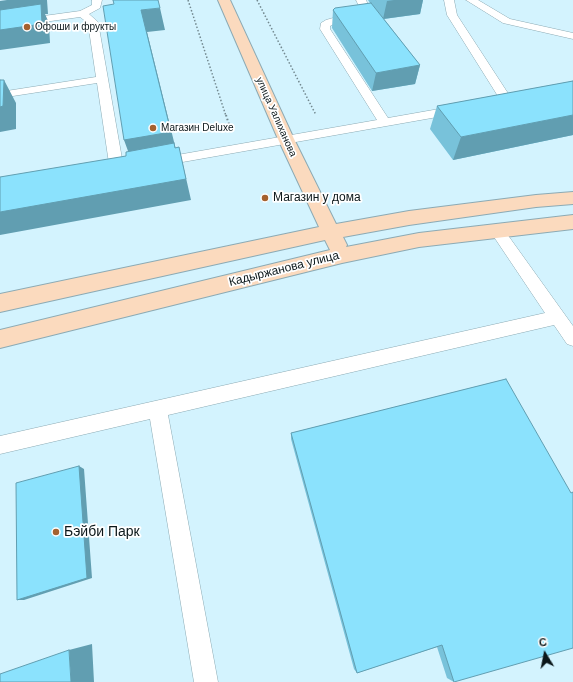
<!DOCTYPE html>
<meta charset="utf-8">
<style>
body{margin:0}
#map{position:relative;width:573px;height:682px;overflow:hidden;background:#d3f3fe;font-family:Helvetica,sans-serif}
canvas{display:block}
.north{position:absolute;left:525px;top:634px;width:40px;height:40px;-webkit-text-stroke:3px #fff;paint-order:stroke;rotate:350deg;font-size:11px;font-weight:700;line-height:16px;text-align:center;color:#0b171a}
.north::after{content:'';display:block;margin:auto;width:14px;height:18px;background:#0b171a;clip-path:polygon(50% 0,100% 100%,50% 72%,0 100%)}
</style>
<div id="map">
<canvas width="573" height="682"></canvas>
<div class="north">С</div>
</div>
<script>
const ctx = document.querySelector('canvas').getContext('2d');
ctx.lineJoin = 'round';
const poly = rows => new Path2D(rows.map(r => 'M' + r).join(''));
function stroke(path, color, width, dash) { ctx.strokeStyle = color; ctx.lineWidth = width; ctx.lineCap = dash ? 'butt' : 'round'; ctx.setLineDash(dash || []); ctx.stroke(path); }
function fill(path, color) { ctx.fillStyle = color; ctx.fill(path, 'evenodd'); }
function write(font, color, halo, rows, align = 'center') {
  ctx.font = font + ' Helvetica,sans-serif'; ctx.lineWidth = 3.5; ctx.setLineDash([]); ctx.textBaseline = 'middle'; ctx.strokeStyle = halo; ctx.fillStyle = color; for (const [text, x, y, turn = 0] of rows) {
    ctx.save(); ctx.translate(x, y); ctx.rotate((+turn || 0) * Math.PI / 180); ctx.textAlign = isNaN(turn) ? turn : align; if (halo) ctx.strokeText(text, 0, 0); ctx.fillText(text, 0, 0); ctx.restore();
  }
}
const lane = poly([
 [92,0,102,0,100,8,89,14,98,22,124,170,122,173,117,174,112,173,110,170,97,83,0,98,0,92,96,77,88,23,80,17,0,28,0,22,80,11,92,5,92,0],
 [356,0,366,0,371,12,369,14,334,24,330,26,330,29,388,118,456,106,460,107,462,110,460,113,160,166,155,165,153,162,155,159,160,158,377,120,320,29,321,23,326,20,361,10,356,0],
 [444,0,454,0,457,15,513,101,511,103,507,105,501,101,447,15,444,0],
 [466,0,478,0,510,19,573,33,573,39,503,23,466,0],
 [497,226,502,227,573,326,573,346,567,344,554,325,168,415,218,682,194,682,150,419,0,454,0,436,545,313,490,231,492,227,497,226]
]);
const secondary = poly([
 [218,0,230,0,294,139,336,224,409,211,536,195,573,192,573,204,536,207,409,225,343,237,347,245,346,247,419,233,573,215,573,229,419,247,342,263,0,348,0,330,330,250,325,240,0,312,0,294,319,227,278,139,218,0]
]);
stroke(lane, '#8caab4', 1);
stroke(secondary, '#8caab4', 2);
stroke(poly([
 [188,0,226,116],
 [257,0,316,115]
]), '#72888f', 1.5, [1.5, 2]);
stroke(poly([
 [226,115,231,131]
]), '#72888f', 2, [1.5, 2.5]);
fill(lane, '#fff');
fill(secondary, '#fbdabe');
fill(poly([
 [368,0,423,0,420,14,384,19,420,65,415,84,372,91,332,28,333,10,370,3],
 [573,81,573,135,453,160,430,129,437,106],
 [506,379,454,682,447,678,437,647,357,673,354,669,291,439,291,433]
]), '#78c2da');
fill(poly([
 [7,0,47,0,48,14,45,14,49,23,50,43,0,50,0,1],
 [394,0,423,0,420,14,383,19,387,1],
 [160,8,165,30,147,32,177,154,132,162,124,140,141,10],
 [420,65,415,84,372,91,376,73],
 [4,80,16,103,16,129,0,132,0,107],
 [573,115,573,135,453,160,461,137],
 [179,147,191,200,0,235,0,212],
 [79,466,84,469,92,578,24,600,17,600],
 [92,644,94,682,71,682,69,650]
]), '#619eb1');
const building = poly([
 [113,0,158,0,160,8,141,10,171,132,124,140,103,6,114,4,113,0],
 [371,3,420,65,376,73,333,10,335,8,371,3],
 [41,4,42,24,0,30,0,10,41,4],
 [0,80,4,80,3,106,0,107,0,80],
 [573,81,573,115,461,137,437,106,573,81],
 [174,143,175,148,179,147,186,179,0,212,0,177,126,156,126,152,174,143],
 [506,379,571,493,573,492,573,648,454,682,442,645,357,673,291,433,506,379],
 [79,466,87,578,17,600,16,483,79,466],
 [69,650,71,682,0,682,0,674,69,650]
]);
fill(building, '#8be2fd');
stroke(building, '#619eb1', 1);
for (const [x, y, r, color] of [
 [27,27,4,"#a4612f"],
 [153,128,4,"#a4612f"],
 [265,198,4,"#a4612f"],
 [56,532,4,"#a4612f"]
]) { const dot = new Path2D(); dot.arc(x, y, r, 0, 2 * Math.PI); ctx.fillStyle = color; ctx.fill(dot); stroke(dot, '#fff', 1.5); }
write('10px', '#0b171a', '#fff', [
 ["Офоши и фрукты",35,27],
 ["Магазин Deluxe",161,128]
], 'left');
write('10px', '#0b171a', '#fff', [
 ["улица Уалиханова",276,117,66]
]);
write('12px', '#0b171a', '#fff', [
 ["Магазин у дома",273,198]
], 'left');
write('12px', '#0b171a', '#fff', [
 ["Кадыржанова улица",284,269,-14]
]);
write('14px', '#0b171a', '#fff', [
 ["Бэйби Парк",64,532]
], 'left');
</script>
